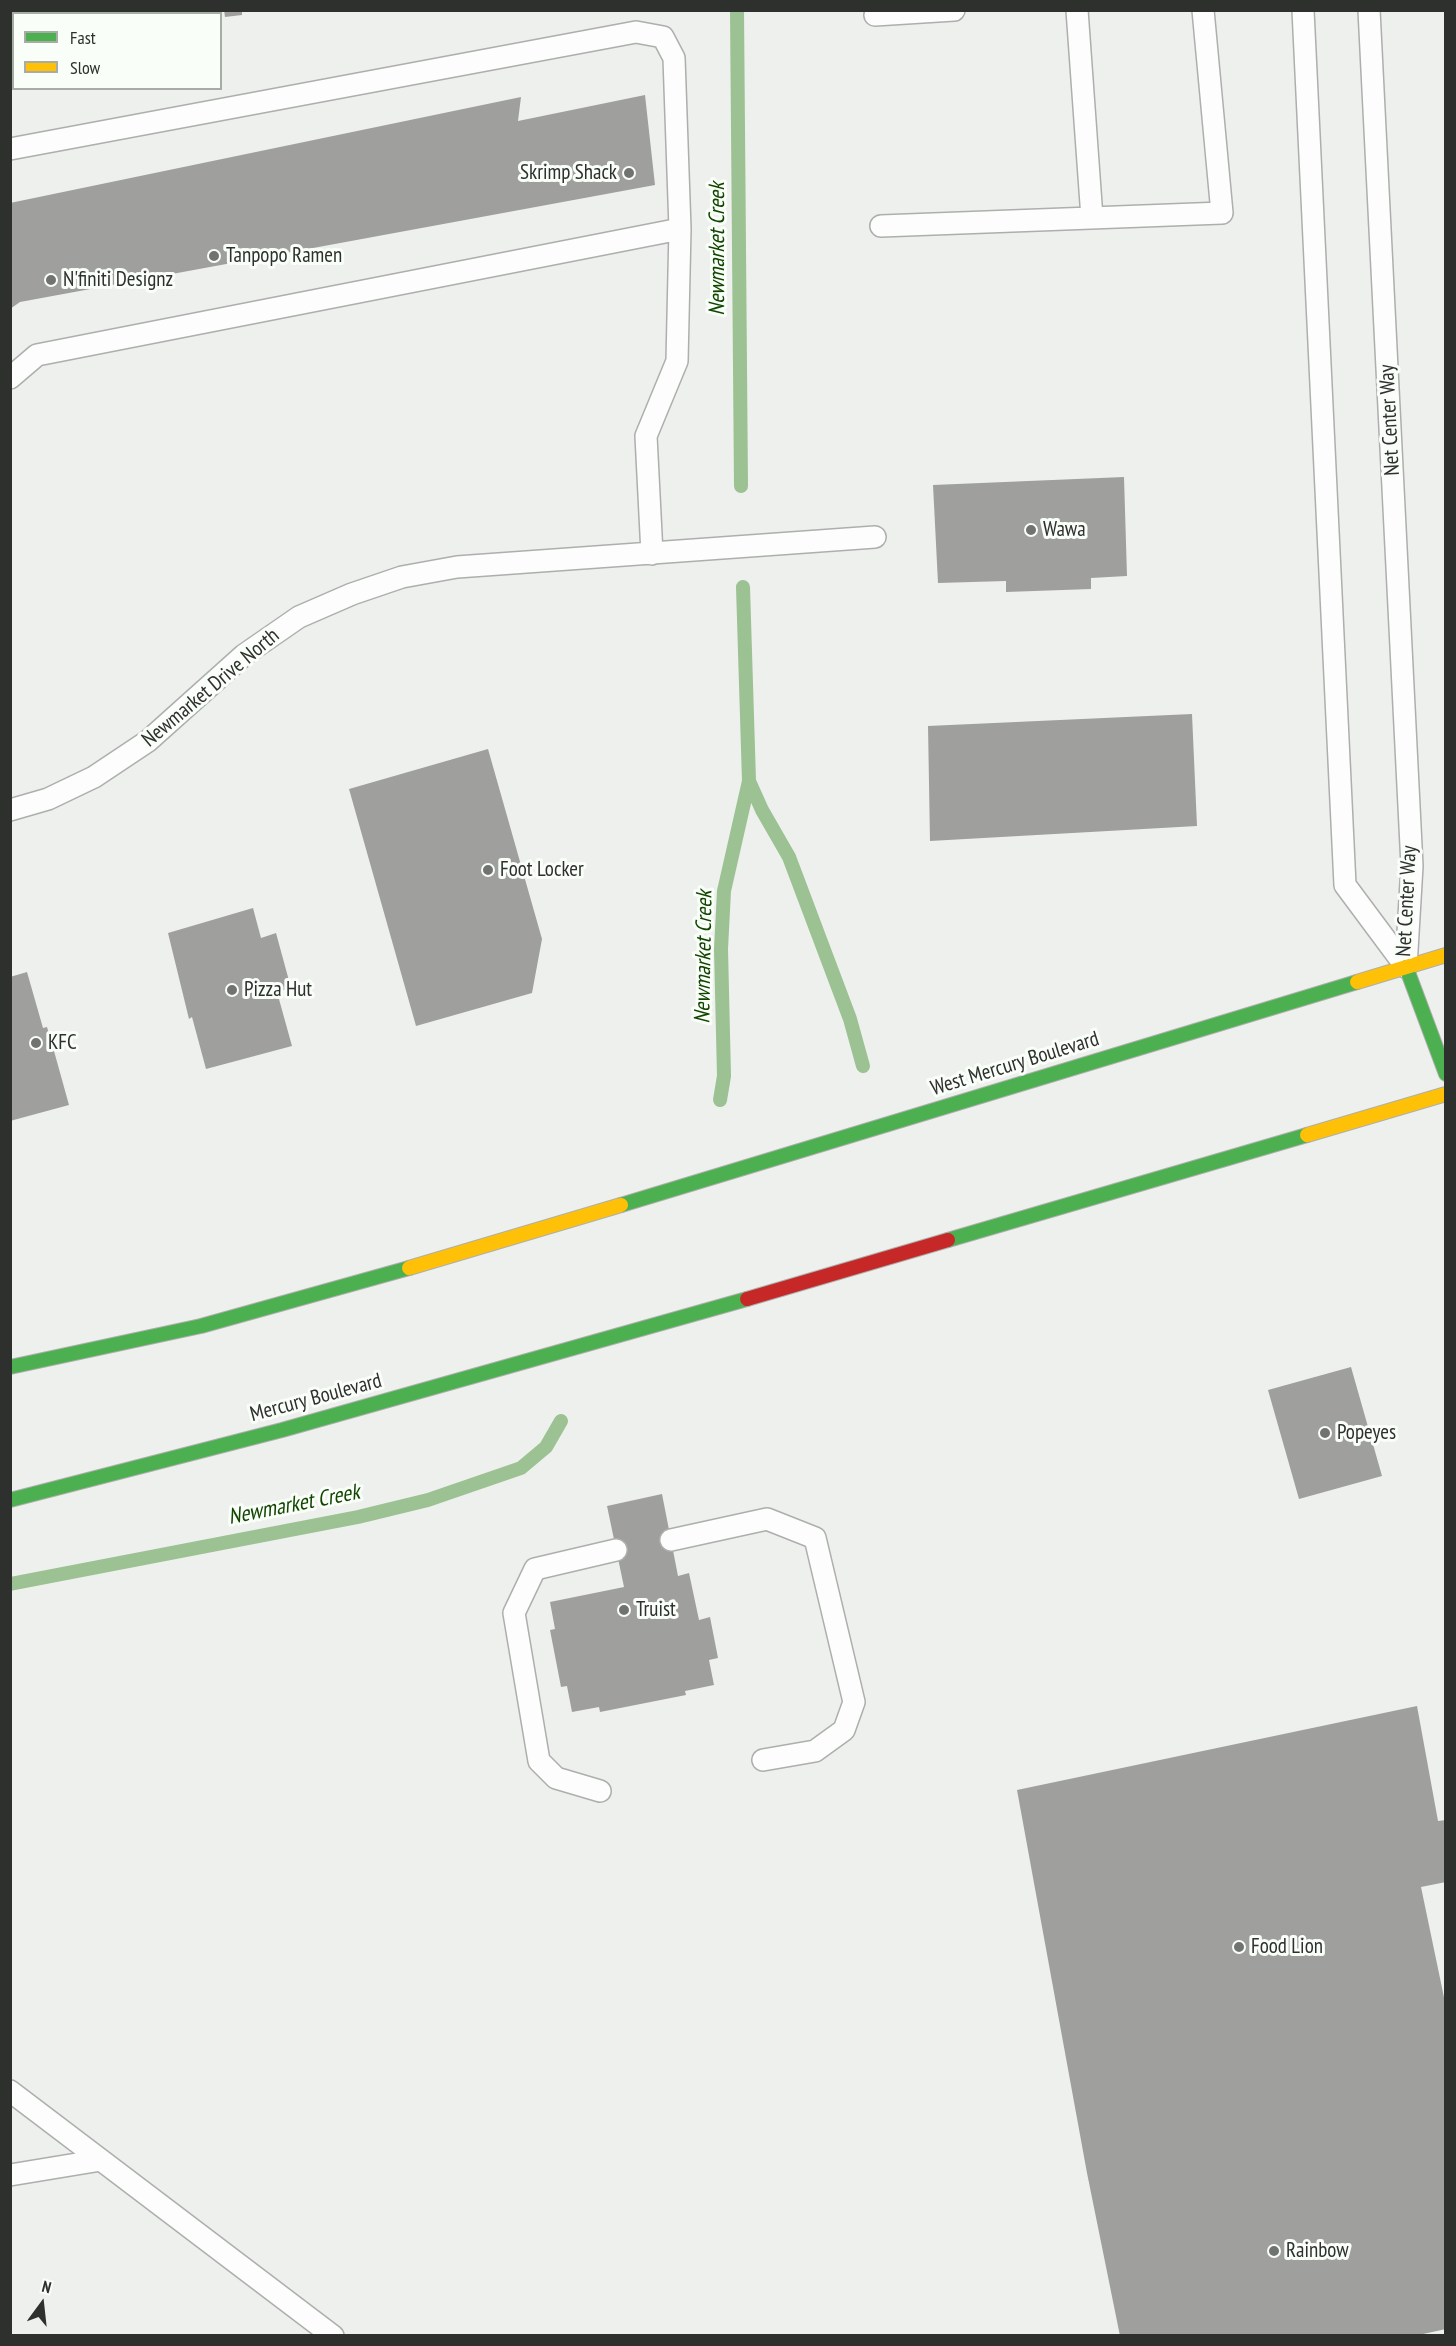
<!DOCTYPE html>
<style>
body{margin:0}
#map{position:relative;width:1456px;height:2346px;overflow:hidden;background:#edf0ec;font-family:"PT Sans Narrow",sans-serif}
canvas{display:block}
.frame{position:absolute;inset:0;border:12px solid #2e302e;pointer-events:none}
.legend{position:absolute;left:12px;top:12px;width:210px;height:78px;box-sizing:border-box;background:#f9fef8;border:2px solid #a8aca7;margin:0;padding:8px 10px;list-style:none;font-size:18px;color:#2e302e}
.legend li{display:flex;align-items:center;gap:12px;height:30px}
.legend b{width:30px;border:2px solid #a8aca7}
.north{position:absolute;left:12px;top:2274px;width:60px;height:60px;-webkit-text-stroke:4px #f9fef8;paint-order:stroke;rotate:15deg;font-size:16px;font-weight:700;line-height:24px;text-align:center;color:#2e302e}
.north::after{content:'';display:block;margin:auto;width:21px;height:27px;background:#2e302e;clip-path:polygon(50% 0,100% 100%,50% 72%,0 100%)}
</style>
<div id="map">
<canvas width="1456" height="2346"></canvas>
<div class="frame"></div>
<ul class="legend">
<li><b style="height:8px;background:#4caf50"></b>Fast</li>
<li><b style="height:8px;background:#ffc107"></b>Slow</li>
</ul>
<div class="north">N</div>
</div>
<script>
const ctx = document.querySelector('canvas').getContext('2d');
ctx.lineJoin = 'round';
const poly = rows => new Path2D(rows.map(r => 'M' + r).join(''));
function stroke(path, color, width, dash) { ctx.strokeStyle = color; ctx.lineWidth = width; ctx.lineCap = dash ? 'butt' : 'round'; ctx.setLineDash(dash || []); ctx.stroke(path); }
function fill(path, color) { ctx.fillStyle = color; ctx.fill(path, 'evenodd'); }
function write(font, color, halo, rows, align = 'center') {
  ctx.font = font + ' "PT Sans Narrow",sans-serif'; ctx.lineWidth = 6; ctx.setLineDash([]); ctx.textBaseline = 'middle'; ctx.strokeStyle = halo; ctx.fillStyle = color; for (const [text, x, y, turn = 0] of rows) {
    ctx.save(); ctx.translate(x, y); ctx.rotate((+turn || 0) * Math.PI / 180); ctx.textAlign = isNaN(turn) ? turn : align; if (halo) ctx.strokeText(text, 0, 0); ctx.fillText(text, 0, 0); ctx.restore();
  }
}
stroke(poly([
 [737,10,741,486],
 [743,587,749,781,762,810,789,857,850,1019,863,1066],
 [720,1100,724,1076,721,949,724,891,749,781],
 [10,1584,358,1517,428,1500,521,1468,546,1447,561,1421]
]), '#9cc192', 14);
fill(poly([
 [16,10,47,10,48,14,17,14],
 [224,10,242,10,242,15,225,17],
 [645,95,655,185,20,302,10,309,10,203,521,97,518,121],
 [1124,477,1127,576,1091,578,1091,589,1006,592,1006,581,938,583,933,485],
 [1192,714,1197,826,930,841,928,726],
 [488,749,542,939,532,993,416,1026,349,789],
 [253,908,261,938,276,933,291,988,277,992,292,1046,206,1069,192,1017,189,1019,168,933],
 [27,972,43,1028,47,1027,50,1037,60,1034,64,1048,54,1051,69,1105,10,1121,10,977],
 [1351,1367,1382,1476,1299,1499,1268,1390],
 [662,1494,678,1576,689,1573,699,1620,710,1617,718,1658,709,1660,714,1685,685,1691,686,1695,600,1712,599,1707,572,1712,567,1686,561,1687,550,1630,555,1629,550,1602,624,1587,607,1506],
 [1417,1706,1438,1821,1446,1820,1446,1882,1421,1887,1446,2007,1446,2329,1414,2336,1120,2336,1087,2173,1017,1790]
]), '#9fa09e');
const lane = poly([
 [1077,10,1092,218],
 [1303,10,1345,885,1406,967],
 [1369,10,1412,866,1406,967],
 [875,15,954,10],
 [10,149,636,32,663,37,674,58,680,229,37,355,10,378],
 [881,226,1222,213,1203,10],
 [652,554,646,436,677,361,680,229],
 [10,810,48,799,94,777,148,741,244,655,299,617,352,594,402,577,457,567,875,537],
 [671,1540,767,1519,815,1538,854,1702,844,1730,815,1751,763,1760],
 [600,1791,556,1778,539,1761,514,1613,535,1569,616,1550],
 [10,2091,333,2336],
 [10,2175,101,2160]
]);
const fast = poly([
 [1406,967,1446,1074],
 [621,1205,1357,982],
 [948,1240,1307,1135],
 [10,1367,201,1326,409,1268],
 [10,1500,282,1430,747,1299]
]);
const slow = poly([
 [1357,982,1446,955],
 [1307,1135,1446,1094],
 [409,1268,621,1205]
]);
const jam = poly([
 [747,1299,948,1240]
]);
stroke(lane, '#adafac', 24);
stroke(fast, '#adafac', 16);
stroke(slow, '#adafac', 16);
stroke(jam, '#adafac', 16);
stroke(lane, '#fcfdfc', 21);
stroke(fast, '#4caf50', 14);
stroke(slow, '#ffc107', 14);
stroke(jam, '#c62828', 14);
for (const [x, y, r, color] of [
 [629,173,6,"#717370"],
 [214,256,6,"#717370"],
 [51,280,6,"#717370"],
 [1031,530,6,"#717370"],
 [488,870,6,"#717370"],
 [232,990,6,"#717370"],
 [36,1043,6,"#717370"],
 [1325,1433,6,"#717370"],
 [624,1610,6,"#717370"],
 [1239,1947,6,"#717370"],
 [1274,2251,6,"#717370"]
]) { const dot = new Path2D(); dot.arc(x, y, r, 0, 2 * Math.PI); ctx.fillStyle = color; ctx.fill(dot); stroke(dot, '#f9fef8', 2); }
write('21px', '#2e302e', '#f9fef8', [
 ["Skrimp Shack",617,173,"right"],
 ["Tanpopo Ramen",226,256],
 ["N'finiti Designz",63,280],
 ["Wawa",1043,530],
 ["Foot Locker",500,870],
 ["Pizza Hut",244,990],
 ["KFC",48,1043],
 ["Popeyes",1337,1433],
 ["Truist",636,1610],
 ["Food Lion",1251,1947],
 ["Rainbow",1286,2251]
], 'left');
write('21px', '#2e302e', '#f9fef8', [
 ["Net Center Way",1390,420,-93],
 ["Newmarket Drive North",211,688,-40],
 ["Net Center Way",1407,901,-87],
 ["West Mercury Boulevard",1015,1064,-17],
 ["Mercury Boulevard",316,1398,-15]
]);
write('italic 22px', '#114500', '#f9fef8', [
 ["Newmarket Creek",718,249,-90],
 ["Newmarket Creek",704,957,-89],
 ["Newmarket Creek",294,1505,-11]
]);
</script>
